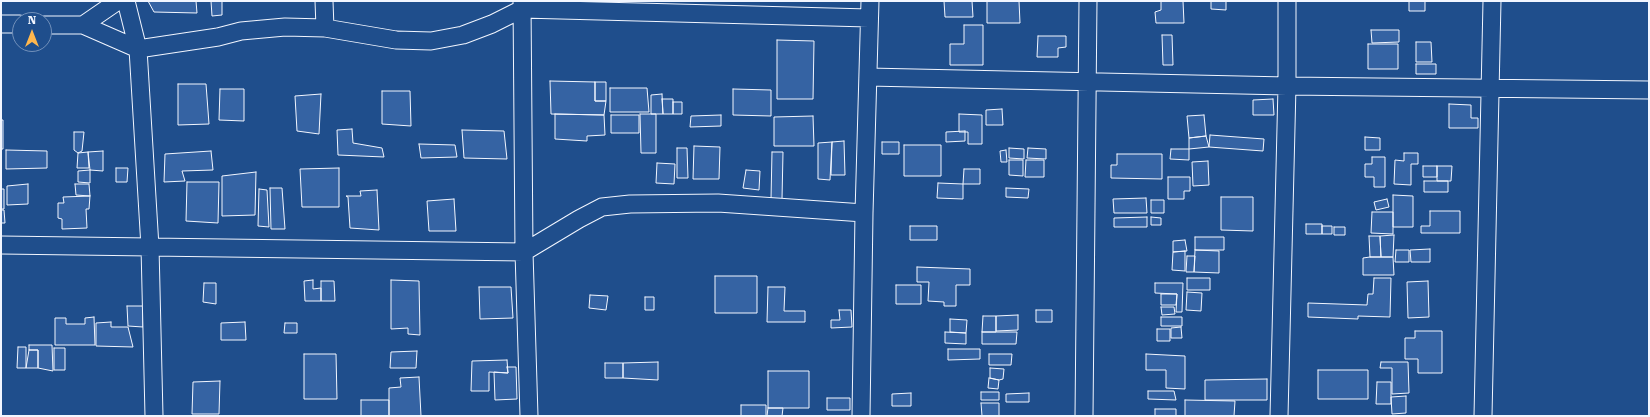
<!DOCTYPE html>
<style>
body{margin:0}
#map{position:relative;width:1650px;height:417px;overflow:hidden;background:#1f4e8c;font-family:"Roboto Serif",serif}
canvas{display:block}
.frame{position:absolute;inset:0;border:2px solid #f2f6ff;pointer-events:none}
.north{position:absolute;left:12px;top:12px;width:40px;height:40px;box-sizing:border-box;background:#1f4e8c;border:1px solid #7391ba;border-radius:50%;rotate:0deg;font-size:11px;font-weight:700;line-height:16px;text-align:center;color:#f2f6ff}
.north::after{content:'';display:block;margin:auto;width:14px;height:18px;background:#ffb74d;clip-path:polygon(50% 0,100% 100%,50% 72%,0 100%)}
</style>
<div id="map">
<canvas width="1650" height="417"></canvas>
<div class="frame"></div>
<div class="north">N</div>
</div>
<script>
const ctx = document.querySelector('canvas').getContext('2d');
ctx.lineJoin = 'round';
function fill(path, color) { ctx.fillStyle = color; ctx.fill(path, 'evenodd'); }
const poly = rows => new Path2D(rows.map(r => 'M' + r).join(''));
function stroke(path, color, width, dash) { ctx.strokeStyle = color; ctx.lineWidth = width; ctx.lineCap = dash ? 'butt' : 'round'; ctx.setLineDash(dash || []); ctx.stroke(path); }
const building = poly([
 [148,1,196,1,197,13,154,12,148,1],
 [211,1,222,1,222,15,212,16,211,1],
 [944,1,972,1,973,17,945,17,944,1],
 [987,1,1019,1,1020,23,987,23,987,1],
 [1161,1,1183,1,1184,23,1156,23,1155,12,1161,10,1161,1],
 [1211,1,1226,1,1226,10,1211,9,1211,1],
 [1409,1,1425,1,1425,11,1409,11,1409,1],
 [964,25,983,25,983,65,950,65,950,44,964,44,964,25],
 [1371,30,1399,30,1399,42,1372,43,1371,30],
 [1162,35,1172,35,1173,65,1163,65,1162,35],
 [1038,36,1066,36,1066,47,1058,48,1058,57,1037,57,1038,36],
 [777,40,814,41,813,99,777,99,777,40],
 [1416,42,1431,42,1432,62,1416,62,1416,42],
 [1368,44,1398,44,1398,69,1368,69,1368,44],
 [1416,64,1436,64,1436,74,1416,74,1416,64],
 [550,81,595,82,595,101,606,101,604,115,551,114,550,81],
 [595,82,606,82,606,101,595,101,595,82],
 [178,84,206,84,209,124,178,125,178,84],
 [610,88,647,88,649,112,610,112,610,88],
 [220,89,244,89,244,121,219,120,220,89],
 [733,89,771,90,771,116,733,115,733,89],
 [382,91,410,91,411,126,382,124,382,91],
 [321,94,319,134,297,131,295,96,321,94],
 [662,94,663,114,651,114,651,95,662,94],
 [662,99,673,99,673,114,663,114,662,99],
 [1273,99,1274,115,1253,115,1253,100,1273,99],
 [673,102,682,102,682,114,673,114,673,102],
 [1449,104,1471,105,1471,118,1478,118,1478,128,1449,128,1449,104],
 [1002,109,1003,125,986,125,986,110,1002,109],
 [555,114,604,115,605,135,587,136,587,141,555,139,555,114],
 [640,114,656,114,656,153,641,153,640,114],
 [959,114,982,115,982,144,968,144,968,132,959,132,959,114],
 [611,115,639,115,639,133,611,133,611,115],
 [721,115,721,126,690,127,691,116,721,115],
 [1204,115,1206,136,1189,138,1187,116,1204,115],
 [813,116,814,146,774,146,774,117,813,116],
 [1,120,3,120,3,149,1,149,1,120],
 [352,129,353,143,382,148,384,157,338,155,337,130,352,129],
 [462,130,504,131,507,159,464,158,462,130],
 [965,131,965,141,946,142,946,132,965,131],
 [74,132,84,132,82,151,78,153,74,150,74,132],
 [1210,135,1264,139,1263,151,1209,147,1210,135],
 [1206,136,1209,147,1189,149,1189,138,1206,136],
 [1365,137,1380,138,1380,150,1365,150,1365,137],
 [844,141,845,175,831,175,832,142,844,141],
 [832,142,830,180,818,179,818,143,832,142],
 [882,142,899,142,899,154,882,154,882,142],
 [419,144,455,145,457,157,421,158,419,144],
 [904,145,941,145,941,176,904,176,904,145],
 [694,146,720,147,719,179,693,179,694,146],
 [677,148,687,148,688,178,677,178,677,148],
 [1009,148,1024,149,1024,159,1009,158,1009,148],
 [1028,148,1046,149,1046,159,1027,158,1028,148],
 [1171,149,1189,149,1189,160,1170,159,1171,149],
 [6,150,47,151,47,168,6,169,6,150],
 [1006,150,1007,162,1001,162,1000,151,1006,150],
 [103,151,103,171,90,170,88,152,103,151],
 [211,151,213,170,182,171,185,181,164,182,165,154,211,151],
 [88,152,89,168,77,168,78,153,88,152],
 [772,152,783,152,782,199,771,199,772,152],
 [1404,153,1418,153,1418,164,1411,164,1411,185,1394,184,1395,160,1404,161,1404,153],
 [1117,154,1162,154,1162,179,1111,178,1111,165,1117,165,1117,154],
 [1372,157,1385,157,1385,187,1374,187,1374,177,1365,177,1365,164,1372,164,1372,157],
 [1009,160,1023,160,1023,176,1009,175,1009,160],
 [1026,160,1044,160,1044,177,1025,177,1026,160],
 [1208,161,1209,185,1193,186,1192,162,1208,161],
 [657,163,675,164,674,184,656,183,657,163],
 [1423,166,1437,166,1437,177,1423,177,1423,166],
 [1437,166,1452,166,1451,181,1437,181,1437,166],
 [116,168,128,168,127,182,116,182,116,168],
 [339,168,339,207,302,207,300,169,339,168],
 [964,169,980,169,980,184,963,184,964,169],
 [90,170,90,183,78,182,78,171,90,170],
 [746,170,760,171,759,190,743,188,746,170],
 [256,172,255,215,222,216,222,176,256,172],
 [1168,177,1190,177,1190,191,1184,191,1184,199,1168,199,1168,177],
 [1424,181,1448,181,1448,192,1424,192,1424,181],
 [187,182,219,182,218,223,186,221,187,182],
 [938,183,963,184,963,199,937,198,938,183],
 [28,184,28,204,7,205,7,186,28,184],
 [75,184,89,184,90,196,76,195,75,184],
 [270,188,282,188,285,229,271,229,270,188],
 [1006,188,1029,189,1028,198,1006,197,1006,188],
 [1,189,4,189,4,209,1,209,1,189],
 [259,189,267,190,269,227,258,226,259,189],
 [377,190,379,230,350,228,348,197,346,196,361,196,360,191,377,190],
 [1393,195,1413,196,1413,227,1393,227,1393,195],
 [90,196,89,209,86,209,87,228,62,229,62,219,58,218,58,203,64,203,63,197,90,196],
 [1221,197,1253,197,1253,231,1221,230,1221,197],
 [1146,198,1147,213,1114,213,1113,199,1146,198],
 [454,199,456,231,429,231,427,201,454,199],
 [1387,199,1389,207,1376,210,1374,202,1387,199],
 [1151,200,1164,200,1164,213,1151,213,1151,200],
 [1,210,4,210,5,223,1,223,1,210],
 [1430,211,1460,211,1460,233,1421,233,1421,226,1430,226,1430,211],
 [1372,212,1393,212,1393,234,1371,233,1372,212],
 [1147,217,1147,227,1114,227,1114,218,1147,217],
 [1151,217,1161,218,1161,225,1151,225,1151,217],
 [1306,224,1322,224,1322,234,1306,234,1306,224],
 [910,226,937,226,937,240,910,240,910,226],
 [1322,226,1332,226,1332,234,1322,234,1322,226],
 [1334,227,1345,227,1345,235,1334,235,1334,227],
 [1394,235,1393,257,1381,257,1380,236,1394,235],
 [1369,236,1380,236,1381,257,1370,257,1369,236],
 [1195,237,1224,237,1224,250,1195,250,1195,237],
 [1185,240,1187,251,1173,252,1173,241,1185,240],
 [1430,249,1430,262,1411,262,1410,250,1430,249],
 [1195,250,1219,251,1219,273,1194,272,1195,250],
 [1396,250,1409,250,1409,262,1395,262,1396,250],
 [1185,251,1185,271,1172,270,1173,252,1185,251],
 [1187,256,1195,256,1194,272,1186,272,1187,256],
 [1370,257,1393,257,1394,275,1363,275,1363,258,1370,257],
 [917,267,970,269,970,285,956,285,956,306,944,306,944,302,928,301,929,282,917,282,917,267],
 [715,276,757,276,757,313,715,313,715,276],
 [1187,278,1210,278,1210,290,1187,290,1187,278],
 [1374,278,1391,278,1390,317,1358,316,1358,319,1308,317,1308,303,1367,305,1368,294,1373,294,1374,278],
 [313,280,313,289,321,288,321,301,305,301,304,281,313,280],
 [391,280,419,281,420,335,408,334,408,328,391,329,391,280],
 [321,281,334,281,335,301,321,301,321,281],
 [1428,281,1429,317,1408,318,1407,282,1428,281],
 [204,283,216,283,216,304,203,302,204,283],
 [1155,283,1183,283,1182,312,1176,312,1177,294,1155,293,1155,283],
 [896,285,921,285,921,304,896,304,896,285],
 [479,287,511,287,513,318,480,319,479,287],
 [768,287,785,287,784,311,805,311,805,322,767,322,768,287],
 [1187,292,1202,293,1201,311,1186,310,1187,292],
 [1161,294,1177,294,1176,305,1161,305,1161,294],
 [590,295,608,296,606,310,589,308,590,295],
 [645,297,654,297,654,310,645,310,645,297],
 [127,306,143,306,143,327,128,326,127,306],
 [1161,307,1174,307,1175,314,1162,315,1161,307],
 [839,310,851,310,852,327,831,328,831,320,840,320,839,310],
 [1036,310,1052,310,1052,322,1036,322,1036,310],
 [1018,315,1018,330,996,331,996,316,1018,315],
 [983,316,996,316,996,332,982,332,983,316],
 [94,317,95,345,55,345,55,318,66,318,66,324,85,324,85,318,94,317],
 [1161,317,1182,317,1182,326,1161,326,1161,317],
 [950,319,967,320,966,333,950,332,950,319],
 [111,322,111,327,128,327,133,347,96,346,96,323,111,322],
 [245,322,246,340,221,340,221,323,245,322],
 [285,323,297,323,297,333,284,333,285,323],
 [1181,327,1182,338,1171,338,1171,328,1181,327],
 [1157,329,1170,329,1170,341,1157,341,1157,329],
 [1415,331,1442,331,1442,373,1418,373,1418,359,1405,359,1405,338,1415,338,1415,331],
 [945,332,966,333,966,344,945,343,945,332],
 [982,332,1017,332,1016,344,982,344,982,332],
 [29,345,52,345,53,371,38,368,38,350,29,350,29,345],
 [18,347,26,347,26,368,17,368,18,347],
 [54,348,65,348,65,370,54,370,54,348],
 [948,349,980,349,980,359,948,360,948,349],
 [29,350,38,350,38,368,26,368,29,350],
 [417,351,416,368,390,368,391,352,417,351],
 [304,354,336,354,337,399,304,399,304,354],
 [989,354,1012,354,1011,365,989,365,989,354],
 [1146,354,1185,356,1185,389,1166,388,1166,370,1146,370,1146,354],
 [507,360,508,373,489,372,489,391,471,391,472,361,507,360],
 [658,362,658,380,623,378,623,363,658,362],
 [1381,362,1408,362,1409,393,1392,394,1392,368,1380,368,1381,362],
 [605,363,623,363,623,378,605,378,605,363],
 [507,367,516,367,517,399,495,400,494,372,508,373,507,367],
 [990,368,1004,369,1003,379,999,380,990,378,990,368],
 [1318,370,1368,370,1368,399,1318,399,1318,370],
 [768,371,809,371,809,408,768,408,768,371],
 [419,377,421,416,389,416,389,388,401,387,400,378,419,377],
 [989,378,999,380,998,389,988,388,989,378],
 [1267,379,1267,400,1205,400,1205,380,1267,379],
 [220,381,219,414,192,414,193,382,220,381],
 [1377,382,1391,382,1391,404,1376,404,1377,382],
 [1148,391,1174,391,1176,400,1148,399,1148,391],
 [981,392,999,392,999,400,981,400,981,392],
 [911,393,911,406,892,406,892,394,911,393],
 [1029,393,1029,402,1006,402,1006,394,1029,393],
 [1406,396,1406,413,1392,414,1391,397,1406,396],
 [827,398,850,398,850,410,827,410,827,398],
 [361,400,389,400,389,416,361,416,361,400],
 [1185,400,1235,401,1234,416,1185,416,1185,400],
 [981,403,999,403,999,416,982,416,981,403],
 [741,405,766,405,766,416,741,416,741,405],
 [768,408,783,408,782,416,767,416,768,408],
 [1155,409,1176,409,1176,416,1155,416,1155,409]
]);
fill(building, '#3563a3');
stroke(building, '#f2f6ff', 1);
const minor = poly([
 [126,1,138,49,150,247,154,416],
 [324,1,325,28],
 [522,1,524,252,529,416],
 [1,24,20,24],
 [44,25,83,25,138,49,218,37,241,31,285,27,325,28,396,40,431,41,463,35,492,24,522,9,869,18],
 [83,25,118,1],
 [868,77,1287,86,1649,90],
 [1,245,524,252,579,219,602,207,630,204,718,203,864,213],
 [861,416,864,213,870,1],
 [1084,416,1088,1],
 [1279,416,1287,86,1287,1],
 [1483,416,1492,1]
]);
stroke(minor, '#f2f6ff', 19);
stroke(minor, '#1f4e8c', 17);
</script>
